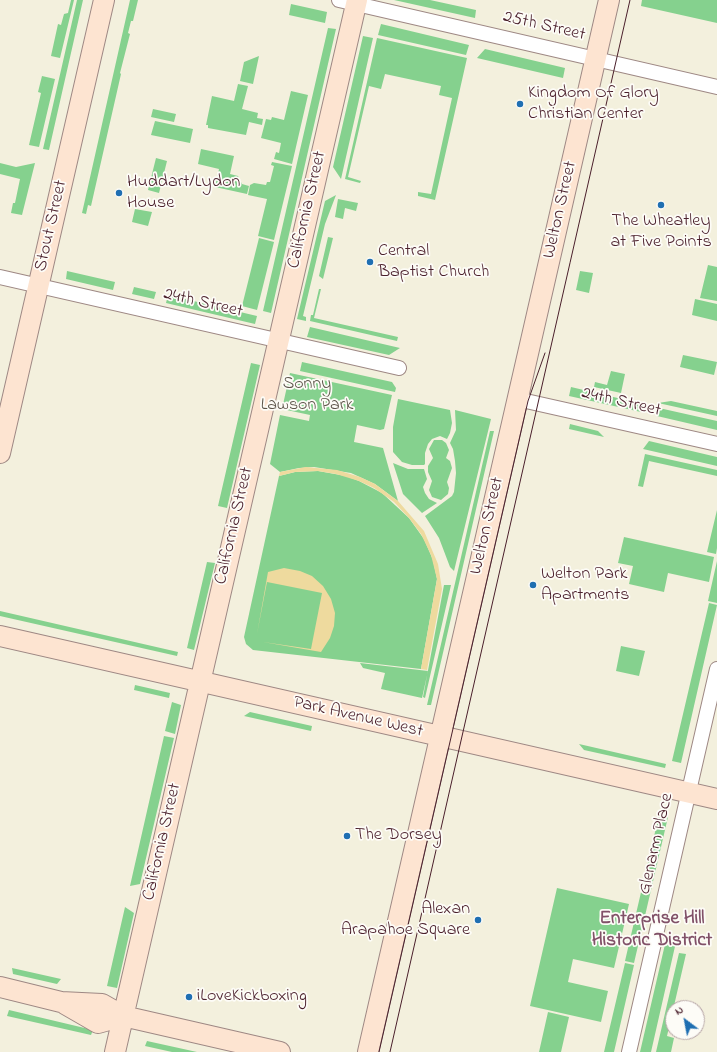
<!DOCTYPE html>
<style>
body{margin:0}
#map{position:relative;width:717px;height:1052px;overflow:hidden;background:#f3f0dd;font-family:"Indie Flower",sans-serif}
canvas{display:block}
.north{position:absolute;left:665px;top:1000px;width:40px;height:40px;box-sizing:border-box;background:#fdfcf7;border:1px solid #b5a4a5;border-radius:50%;rotate:328deg;font-size:11px;font-weight:700;line-height:16px;text-align:center;color:#4a1f2b}
.north::after{content:'';display:block;margin:auto;width:14px;height:18px;background:#1f6fb2;clip-path:polygon(50% 0,100% 100%,50% 72%,0 100%)}
</style>
<div id="map">
<canvas width="717" height="1052"></canvas>
<div class="north">N</div>
</div>
<script>
const ctx = document.querySelector('canvas').getContext('2d');
ctx.lineJoin = 'round';
function fill(path, color) { ctx.fillStyle = color; ctx.fill(path, 'evenodd'); }
const poly = rows => new Path2D(rows.map(r => 'M' + r).join(''));
function stroke(path, color, width, dash) { ctx.strokeStyle = color; ctx.lineWidth = width; ctx.lineCap = dash ? 'butt' : 'round'; ctx.setLineDash(dash || []); ctx.stroke(path); }
function write(font, color, halo, rows, align = 'center') {
  ctx.font = font + ' "Indie Flower",sans-serif'; ctx.lineWidth = 3.5; ctx.setLineDash([]); ctx.textBaseline = 'middle'; ctx.strokeStyle = halo; ctx.fillStyle = color; for (const [text, x, y, turn = 0] of rows) {
    ctx.save(); ctx.translate(x, y); ctx.rotate((+turn || 0) * Math.PI / 180); ctx.textAlign = isNaN(turn) ? turn : align; if (halo) ctx.strokeText(text, 0, 0); ctx.fillText(text, 0, 0); ctx.restore();
  }
}
fill(poly([
 [71,0,74,0,60,58,51,56,58,24,61,25,64,14,68,13],
 [77,0,83,0,49,150,43,149],
 [130,0,138,0,133,21,131,21,128,33,130,34,120,73,121,74,91,206,88,205,86,214,82,213],
 [394,0,430,0,476,10,475,18],
 [642,0,717,0,717,23,641,6],
 [291,4,327,12,325,23,289,15],
 [381,24,469,45,466,55,378,35],
 [328,28,336,29,271,313,263,311],
 [363,36,373,38,341,179,333,167],
 [377,38,467,58,435,200,418,196,418,192,431,194,452,98,439,95,441,86,385,74,381,89,369,86,348,177,361,181,360,183,345,179],
 [485,49,565,68,563,78,477,58],
 [259,56,253,84,240,81,244,62],
 [42,76,55,79,39,147,29,145,41,93,38,92],
 [238,84,248,86,242,109,258,113,257,118,263,119,262,125,249,122,246,135,208,128,208,125,206,125,212,96,234,101],
 [291,91,308,95,292,164,274,159,276,152,279,153,281,143,261,138,266,119,271,120,272,117,284,120],
 [153,109,176,114,174,122,151,117],
 [155,121,193,129,190,143,151,135],
 [201,149,234,156,230,174,238,176,242,184,249,186,247,194,215,187,219,169,198,164],
 [156,158,167,161,159,193,148,190],
 [272,162,292,166,274,240,258,236,267,199,248,195,250,185,254,183,266,185,267,182,270,182,274,166,271,165],
 [0,163,16,167,35,163,22,215,11,213,13,203,15,203,20,179,0,174],
 [336,195,325,224,303,316,306,317,306,321,297,319,325,201],
 [338,199,358,203,356,211,345,208,343,219,335,217],
 [135,209,152,212,148,226,132,222],
 [328,237,333,238,323,279,319,276],
 [259,238,274,242,257,310,242,306],
 [708,265,717,267,717,301,700,298],
 [67,271,115,282,113,290,66,279],
 [580,271,593,273,589,293,576,290],
 [134,287,156,292,154,299,132,294],
 [319,289,321,289,314,318,398,337,397,341,310,321,311,315,313,315],
 [168,295,257,316,255,324,166,303],
 [695,299,717,304,717,321,692,315],
 [310,327,400,348,389,355,307,337],
 [683,355,717,362,714,375,680,367],
 [302,362,392,382,396,388,395,392,300,371],
 [251,363,260,365,227,508,218,506],
 [611,371,625,374,621,393,594,387,595,382,607,385],
 [290,373,392,395,384,429,380,430,357,425,354,442,383,448,398,501,375,484,351,473,314,467,299,468,280,472,270,464,280,415,309,421,310,415,282,409],
 [571,387,643,404,641,412,569,396],
 [398,399,450,410,452,423,450,433,447,439,440,436,432,439,428,444,425,453,425,464,424,465,412,465,402,462,393,452,393,427],
 [671,401,717,411,717,416,658,403],
 [659,408,717,421,717,430,657,416],
 [455,410,491,419,454,571,450,567,439,538,425,516,452,496,454,492,456,473,455,461,453,449,450,443,456,430],
 [570,424,598,431,604,437,569,429],
 [490,431,494,431,431,705,427,705],
 [434,440,442,440,446,443,449,450,446,458,450,461,452,468,447,482,449,488,448,494,441,500,432,497,429,490,432,481,428,472,428,466,433,458,429,449],
 [649,441,717,457,717,466,643,449],
 [645,454,717,470,717,476,649,461,643,487,638,486],
 [393,463,408,469,424,469,427,479,423,487,425,493,429,499,437,503,422,513,403,494],
 [318,471,346,476,359,481,382,493,409,518,424,539,433,560,437,579,421,669,253,650,246,644,244,637,279,476,295,472],
 [717,510,717,548,716,554,707,552],
 [624,537,714,557,709,582,668,573,664,592,629,584,633,566,618,563],
 [717,561,717,603,708,601],
 [207,562,215,563,194,650,187,648],
 [444,585,451,585,425,698,423,697],
 [709,603,717,605,681,763,672,761],
 [0,611,178,652,177,656,0,616],
 [621,646,645,651,639,676,616,671],
 [360,663,428,671,422,698,381,689,385,673,363,668],
 [135,685,170,693,169,698,134,690],
 [172,702,181,705,175,734,165,731],
 [250,712,312,726,311,731,244,716],
 [164,736,174,738,140,884,130,886],
 [579,744,666,764,665,768,584,750],
 [659,815,668,817,634,963,625,961],
 [557,888,629,904,614,968,573,959,568,982,608,991,601,1022,530,1006],
 [125,907,134,913,117,988,107,986],
 [666,940,676,942,651,1052,640,1052],
 [679,953,686,954,667,1036,674,1038,671,1052,656,1052],
 [625,963,634,965,614,1052,604,1052],
 [12,968,61,979,57,984,13,974],
 [9,1010,93,1030,91,1035,7,1016],
 [548,1012,569,1017,561,1052,539,1052],
 [147,1041,197,1052,172,1052,145,1046]
]), '#85d18e');
fill(poly([
 [306,467,337,470,360,477,375,484,398,501,424,531,438,564,442,589,427,670,421,669,437,579,431,555,421,534,409,518,394,502,374,488,359,481,336,474,318,471,295,472,279,476,280,472],
 [284,568,300,571,312,576,323,586,331,599,335,613,334,626,330,638,321,652,263,642,311,649,322,593,267,582,257,634,268,572]
]), '#eeda9e');
const street = poly([
 [339,0,717,87],
 [0,277,399,368],
 [517,399,717,444],
 [629,1052,717,669]
]);
const secondary = poly([
 [0,453,104,0],
 [0,636,717,799],
 [0,987,61,1002,102,1004,123,1016,280,1052],
 [65,1004,98,1023,123,1016],
 [115,1052,357,0],
 [368,1052,609,0]
]);
stroke(street, '#9e8884', 16);
stroke(secondary, '#9e8884', 22);
stroke(street, '#fff', 14);
stroke(secondary, '#fde4d1', 20);
stroke(poly([
 [379,1052,528,401,545,353],
 [390,1052,630,0]
]), '#4a1f2b', 1);
for (const [x, y, r, color] of [
 [520,104,4,"#1f6fb2"],
 [119,193,4,"#1f6fb2"],
 [661,205,4,"#1f6fb2"],
 [370,262,4,"#1f6fb2"],
 [533,585,4,"#1f6fb2"],
 [347,836,4,"#1f6fb2"],
 [478,920,4,"#1f6fb2"],
 [189,997,4,"#1f6fb2"]
]) { const dot = new Path2D(); dot.arc(x, y, r, 0, 2 * Math.PI); ctx.fillStyle = color; ctx.fill(dot); stroke(dot, '#fdfcf7', 1.5); }
write('18px', '#4a1f2b', '#fdfcf7', [
 ["25th Street",544,27,13],
 ["California Street",308,210,-77],
 ["Welton Street",561,210,-77],
 ["Stout Street",52,226,-77],
 ["24th Street",203,304,13],
 ["24th Street",621,403,13],
 ["California Street",235,526,-77],
 ["Welton Street",488,526,-77],
 ["Park Avenue West",358,718,13],
 ["California Street",163,842,-77],
 ["Glenarm Place",657,844,-77]
]);
write('18px', '#4a1f2b', '#fdfcf7', [
 ["Kingdom Of Glory",528,94],
 ["Christian Center",528,115],
 ["Huddart/Lydon",127,183],
 ["House",127,204],
 ["The Wheatley",661,222,"center"],
 ["at Five Points",661,243,"center"],
 ["Central",378,252],
 ["Baptist Church",378,273],
 ["Welton Park",541,575],
 ["Apartments",541,596],
 ["The Dorsey",355,836],
 ["Alexan",470,910,"right"],
 ["Arapahoe Square",470,931,"right"],
 ["iLoveKickboxing",197,997]
], 'left');
write('18px', '#5c5449', '#fdfcf7', [
 ["Sonny",307,385],
 ["Lawson Park",307,406]
]);
write('bold 19px', '#815168', '#fdfcf7', [
 ["Enterprise Hill",652,920],
 ["Historic District",652,942]
]);
</script>
